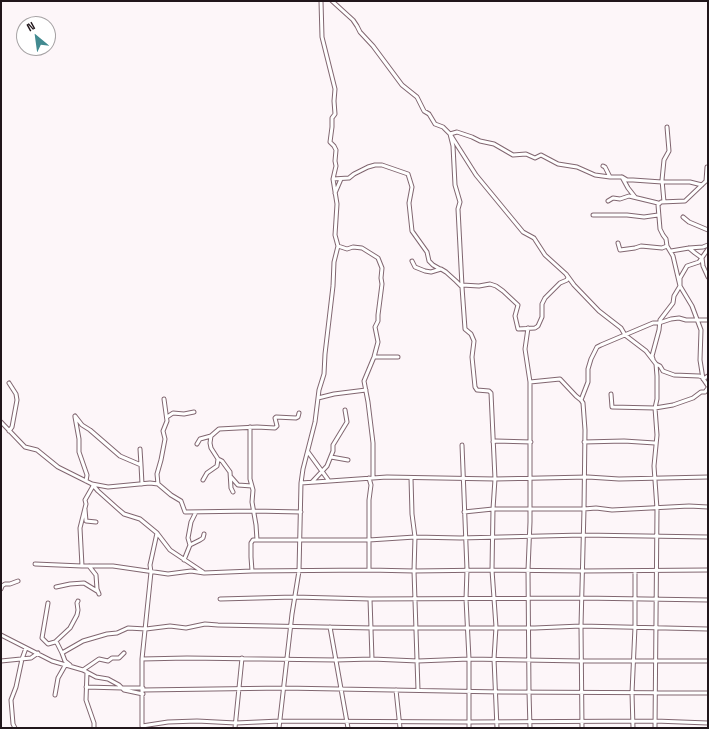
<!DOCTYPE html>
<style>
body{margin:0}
#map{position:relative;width:709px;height:729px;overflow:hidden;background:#fdf6f9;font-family:"Space Grotesk",sans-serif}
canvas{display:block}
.frame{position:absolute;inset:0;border:2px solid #21161b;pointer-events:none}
.north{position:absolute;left:16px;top:16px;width:40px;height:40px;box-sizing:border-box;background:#fff;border:1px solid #a6a2a4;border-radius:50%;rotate:331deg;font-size:11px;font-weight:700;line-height:16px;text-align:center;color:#21161b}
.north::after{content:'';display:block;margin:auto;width:14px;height:18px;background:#428a90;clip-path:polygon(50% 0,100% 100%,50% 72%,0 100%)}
</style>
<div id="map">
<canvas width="709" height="729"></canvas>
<div class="frame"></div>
<div class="north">N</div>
</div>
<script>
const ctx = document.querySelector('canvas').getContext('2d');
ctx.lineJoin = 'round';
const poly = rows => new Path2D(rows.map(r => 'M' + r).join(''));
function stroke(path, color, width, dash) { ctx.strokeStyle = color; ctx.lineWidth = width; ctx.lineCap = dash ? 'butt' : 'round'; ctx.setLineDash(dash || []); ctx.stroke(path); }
const minor = poly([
 [332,1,353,20,357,26,360,32,373,46,402,85,417,97,424,111,429,114,435,124,443,127,450,134,476,175,523,232,534,238,545,255,566,274,574,285,599,311,621,328,625,335,646,351,656,364,657,376,657,399,655,408,657,435,654,466,657,509,655,728],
 [603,166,605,167,610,177,622,177,628,188,635,197],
 [622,177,627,180,633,180,662,182,690,182,702,185],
 [333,179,349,178,354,174,368,167,375,165,382,165,408,174,412,187,409,203,412,231,427,252,429,261,433,265,440,269],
 [706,181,707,167],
 [708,181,706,181,685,201,661,202,658,205,660,229,663,235,666,239,667,246,673,256,680,286,692,306,701,330,700,360,703,379,708,376],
 [335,193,341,179],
 [608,201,613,198,620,199,629,196,658,203],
 [664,202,662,180,664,160,669,151,667,127],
 [593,215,627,215,644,217,658,215],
 [683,217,689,222,708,230],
 [618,243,620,250,635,248,641,246,662,248,667,246],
 [338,246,347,249,353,247,362,248,378,258,382,268,381,278,382,284,378,315,378,321,375,327,378,342,374,357,364,381,368,402,373,443,373,478],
 [689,248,695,253,702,258,703,266,708,277],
 [671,251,689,248,703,247,708,245],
 [412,261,415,267,425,271,431,272,441,269,446,272,456,281,462,287,465,329,471,334,474,341,472,357,475,387,477,390,489,391,491,393,495,479,493,509,492,570,496,627,494,659,497,728],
 [462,285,479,286,490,284,496,286,503,291,518,305,515,316,518,329,535,328,538,326,542,317,542,304,545,298,560,283,567,280,568,277],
 [462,286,458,209,460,202,455,185,453,146,450,134,457,132,472,137,480,141,494,144,513,155,526,154,535,158,541,155,558,164,577,167,595,175,610,177],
 [528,328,525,349,530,382,530,522,528,570,529,692,530,728],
 [374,357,398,357],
 [653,359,652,356,659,330,660,320,673,303,674,296,680,286,680,278,687,266,699,262,708,249],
 [656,364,660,366,663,371,674,375,699,376,702,377,708,386],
 [9,383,16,394,17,400,12,427,9,431],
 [611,394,612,407,655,408,673,405,693,398,701,392,705,392,708,388],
 [318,398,334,394,366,390],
 [581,400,588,382,588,369,591,359,597,347,601,345,653,323,659,323,671,319,679,318,686,320,708,320],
 [75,416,82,425,90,430,120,456,141,465,142,484],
 [75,417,79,439,79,452,87,475,86,481],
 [167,417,173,413,184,414,194,412],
 [1,422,25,447,37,450,58,467,92,484,108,487,150,483,158,484,171,495,181,501,185,512,254,511,301,512],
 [250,427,250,479,253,490,252,502,256,525,257,540],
 [211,436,219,429,257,427,275,428,277,426,275,418,276,417,296,418,298,417,299,413],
 [493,442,496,441,531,442],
 [584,442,624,441,655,443],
 [197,444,200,439,211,436,210,443,211,448,218,459,222,461,230,472,231,488,233,492],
 [462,445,467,570,466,599,469,659,469,728],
 [140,449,141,465],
 [308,452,329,481],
 [331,457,348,460],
 [231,477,238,485,252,486],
 [411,478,412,514,415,537,414,571,418,690],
 [203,480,207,473,217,466,218,459],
 [312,482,327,466,333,451,333,445,347,422,345,410],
 [301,483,387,477,495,479,588,477,619,479,708,477],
 [92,484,98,491,117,508,124,514,140,519,157,533,170,550,203,572],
 [158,484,157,474,161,460,165,439,163,431,167,421,164,399],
 [85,509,86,521,96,522],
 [464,512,493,509,584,509,585,430,583,403,581,400,576,396,560,379,530,382],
 [190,545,200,540,203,538,204,534],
 [184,560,190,545,188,538,191,522,196,512],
 [35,564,82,566,113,566,168,574,191,571,204,573,252,571,369,570,414,571,492,570,583,571,708,570],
 [82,566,80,528,86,504,85,500,93,486],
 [89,566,96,575,97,589,99,594],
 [369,570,369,500,371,485,369,478],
 [252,571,251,557,251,543,253,540,369,540,415,537,460,538,583,535,708,537],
 [56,587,70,584,84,583,97,591],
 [1,589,2,586,5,584,10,584,18,581],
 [220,599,294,597,370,599,582,598,708,600],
 [370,599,372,659],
 [48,603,42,638,48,644,55,642,57,643,62,653,65,661,70,665],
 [330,627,348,728],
 [1,635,52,661,83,670,96,677,108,679,119,685,124,690,143,694],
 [55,642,70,628,77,615,78,610,77,603,78,601],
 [62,653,83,641,107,634,117,633,128,628,146,629,170,626,186,628,205,624,218,625,373,628,535,628,581,626,708,629],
 [142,659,187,658,336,660,372,659,418,661,469,659,581,661,708,661],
 [1,661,31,658,38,653],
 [83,670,99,659,108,661,112,658,119,658,124,653],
 [87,672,86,700,94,723,94,728],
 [86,687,122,688,143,688],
 [143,690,284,688,501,692,708,693],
 [396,690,400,728],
 [55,695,58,678,66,664],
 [142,726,168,722,197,721,236,723,280,721,469,722,655,721,708,723],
 [142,726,142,659,151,572,150,565,157,533],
 [15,728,13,724,11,700,16,687,22,659,26,648],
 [235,728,242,658],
 [279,728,292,614,299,571,301,483,303,469,315,422,319,390,324,374,325,354,333,286,334,262,338,246,335,235,337,204,333,179,336,166,335,161,336,150,334,146,330,142,332,127,332,118,335,114,334,101,335,89,322,37,321,1],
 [582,728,581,626,584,509,596,508,612,510,689,506,708,507],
 [633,728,632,693,635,627,635,571]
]);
stroke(minor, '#816670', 5);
stroke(minor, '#fff', 3);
</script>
